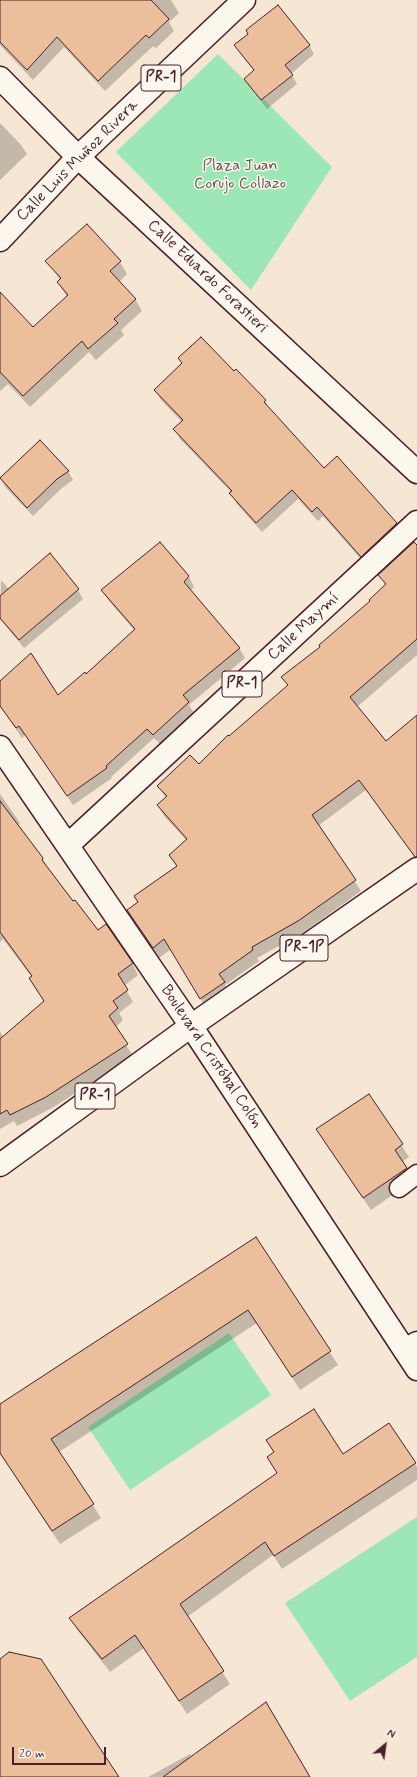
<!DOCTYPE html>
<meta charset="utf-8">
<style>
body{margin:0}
#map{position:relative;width:417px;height:1777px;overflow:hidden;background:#f6e6d4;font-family:Mynerve,sans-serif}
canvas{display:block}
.north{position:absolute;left:365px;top:1725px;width:40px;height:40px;-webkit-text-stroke:3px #fbf7ec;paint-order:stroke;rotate:29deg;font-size:11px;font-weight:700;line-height:16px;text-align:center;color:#4a1f2b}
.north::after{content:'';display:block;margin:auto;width:14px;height:18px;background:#4a1f2b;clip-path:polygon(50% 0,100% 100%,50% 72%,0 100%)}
.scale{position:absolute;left:12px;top:1747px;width:94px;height:18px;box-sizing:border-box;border:2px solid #4a1f2b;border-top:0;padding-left:5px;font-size:12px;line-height:14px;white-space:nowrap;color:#4a1f2b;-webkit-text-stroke:3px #fbf7ec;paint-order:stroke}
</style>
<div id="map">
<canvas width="417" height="1777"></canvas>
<div class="north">N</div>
<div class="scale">20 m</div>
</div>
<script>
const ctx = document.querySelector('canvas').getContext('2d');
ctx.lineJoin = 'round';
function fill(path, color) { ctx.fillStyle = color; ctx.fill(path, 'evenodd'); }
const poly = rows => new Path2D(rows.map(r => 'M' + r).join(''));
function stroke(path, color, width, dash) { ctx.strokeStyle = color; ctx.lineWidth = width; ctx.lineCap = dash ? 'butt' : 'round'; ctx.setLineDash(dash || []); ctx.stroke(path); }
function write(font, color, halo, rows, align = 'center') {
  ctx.font = font + ' Mynerve,sans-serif'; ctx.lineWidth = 3; ctx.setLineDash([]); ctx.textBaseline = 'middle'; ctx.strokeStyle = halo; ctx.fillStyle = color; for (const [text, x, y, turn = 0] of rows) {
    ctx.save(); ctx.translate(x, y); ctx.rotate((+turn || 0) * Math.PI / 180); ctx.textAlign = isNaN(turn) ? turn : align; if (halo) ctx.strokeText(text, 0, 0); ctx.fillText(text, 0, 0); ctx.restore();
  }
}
fill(poly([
 [218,54,332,167,251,290,116,152],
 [229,1333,271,1395,130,1490,88,1427],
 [417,1517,417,1657,350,1701,285,1603]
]), '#9de7b6');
fill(poly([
 [0,0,171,0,179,13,169,22,174,31,156,48,153,46,105,91,64,47,33,80,0,45],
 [249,34,309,45,314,54,291,74,297,84,267,109,245,79,255,72,235,45],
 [0,123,21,145,27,154,0,180],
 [87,225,120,262,127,274,119,282,135,299,142,311,121,330,124,335,96,360,89,352,30,407,8,384,0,391,0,304,33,329,67,297,58,282,60,280,47,261],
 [179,358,234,373,265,401,270,410,324,470,337,458,396,524,402,534,367,566,323,516,318,521,298,499,262,532,236,503,232,493,180,439,175,429,182,422,161,400,155,390,183,364],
 [40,442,68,471,73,480,62,488,33,516,6,488,1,479],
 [159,543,189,577,194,587,190,591,239,648,245,658,189,705,194,713,160,744,154,738,111,777,112,778,73,805,25,735,22,738,0,706,0,682,58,696,86,675,135,631,109,601,103,591],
 [417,547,417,655,357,707,385,742,417,717,417,854,414,856,366,790,318,826,361,891,304,932,257,958,259,961,225,985,230,993,207,1009,171,949,159,958,128,910,139,903,177,867,170,855,187,841,164,816,158,805,166,798,158,786,199,766,288,686,283,677,321,647,371,602,386,586,379,575],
 [1,580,9,589,78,590,83,599,24,648,0,619],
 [0,794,20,823,17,826,43,859,49,870,98,931,132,963,138,975,124,986,133,1002,119,1013,123,1020,115,1028,133,1056,52,1108,17,1126,14,1121,0,1129,0,1031,3,1037,45,1002,32,977,3,939,0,942],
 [369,1095,409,1157,402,1162,413,1181,371,1210,324,1141],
 [256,1238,338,1365,300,1390,257,1323,59,1452,101,1518,60,1544,0,1453,0,1405],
 [267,1441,343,1455,415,1464,417,1467,417,1480,282,1569,273,1555,187,1617,230,1684,187,1714,144,1648,110,1672,78,1631,70,1618,278,1473,274,1453],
 [190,1754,192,1757,309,1777,148,1777]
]), '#0003');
const building = poly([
 [0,0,151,0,169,19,149,38,146,35,98,81,57,37,27,70,0,42,0,0],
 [278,5,310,45,285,65,293,75,261,100,244,79,254,70,234,45,248,34,246,30,278,5],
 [87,224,121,261,110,271,136,299,114,319,118,323,88,349,82,341,23,396,0,372,0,292,33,327,68,295,57,282,61,278,45,261,87,224],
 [201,337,234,371,236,369,266,400,264,402,324,468,337,456,397,523,361,557,317,507,312,512,292,490,256,523,229,493,232,491,173,429,183,420,154,390,182,363,178,358,201,337],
 [40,440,69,471,57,479,27,508,0,478,40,440],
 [160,542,189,576,184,582,240,648,183,695,189,702,153,735,147,729,106,766,107,768,67,796,19,726,16,728,0,706,0,681,31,653,58,695,85,672,86,674,135,629,101,590,160,542],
 [414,542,417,545,417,639,350,697,386,741,417,715,417,857,415,857,359,780,312,815,356,880,298,921,252,947,253,950,219,974,225,982,200,999,164,939,153,948,127,910,138,902,134,896,177,866,169,855,187,839,157,805,167,796,157,786,190,755,199,764,228,735,229,736,288,685,281,677,320,647,319,645,370,601,369,600,386,584,378,575,414,542],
 [50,553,79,589,19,640,0,618,0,596,50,553],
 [0,801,43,858,42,860,73,901,75,900,98,930,106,924,133,963,118,974,128,990,113,1001,118,1008,109,1016,128,1044,46,1097,10,1115,7,1110,0,1114,0,1039,44,1001,29,978,32,976,0,932,0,801],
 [369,1094,403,1144,395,1150,407,1168,363,1198,316,1129,369,1094],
 [256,1237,331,1351,292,1377,248,1310,51,1439,94,1504,52,1531,0,1453,0,1404,256,1237],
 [314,1409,343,1454,389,1423,416,1463,274,1556,265,1542,180,1604,224,1671,179,1701,135,1635,102,1659,69,1618,277,1473,267,1457,274,1452,266,1440,314,1409],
 [9,1652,41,1659,119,1777,0,1777,0,1659,9,1652],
 [266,1702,310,1777,163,1777,266,1702]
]);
fill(building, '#ebbf9b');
stroke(building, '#4a1f2b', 1);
const lane = poly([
 [399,1188,417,1174]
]);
const street = poly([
 [0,78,78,157,417,472],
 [405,1350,417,1343]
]);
const secondary = poly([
 [191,1026,417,1369]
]);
const primary = poly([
 [0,240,78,157,244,0],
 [0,747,191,1026],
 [68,845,417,522],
 [0,1165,191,1026,417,869]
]);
stroke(lane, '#4a1f2b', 21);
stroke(street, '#4a1f2b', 25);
stroke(secondary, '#4a1f2b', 25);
stroke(primary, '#4a1f2b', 25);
stroke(lane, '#fbf7ec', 18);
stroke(street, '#fbf7ec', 22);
stroke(secondary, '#fbf7ec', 22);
stroke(primary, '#fbf7ec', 22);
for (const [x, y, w] of [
 [161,78,40],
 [242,684,40],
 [304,948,48],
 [95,1096,40]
]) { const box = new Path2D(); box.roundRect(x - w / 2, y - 13, w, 26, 3); ctx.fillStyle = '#fbf7ec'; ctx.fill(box); stroke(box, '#4a1f2b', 1); }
write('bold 15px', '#4a1f2b', null, [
 ["PR-1",161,78],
 ["PR-1",242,684],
 ["PR-1P",304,948],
 ["PR-1",95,1096]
]);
write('16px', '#4a1f2b', '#fbf7ec', [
 ["Calle Luis Muñoz Rivera",78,161,-45],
 ["Calle Eduardo Forastieri",207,277,43],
 ["Calle Maymí",304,627,-43],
 ["Boulevard Cristóbal Colón",211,1057,56]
]);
write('16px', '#5f514e', '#fbf7ec', [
 ["Plaza Juan",240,167],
 ["Corujo Collazo",240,185]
]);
</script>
